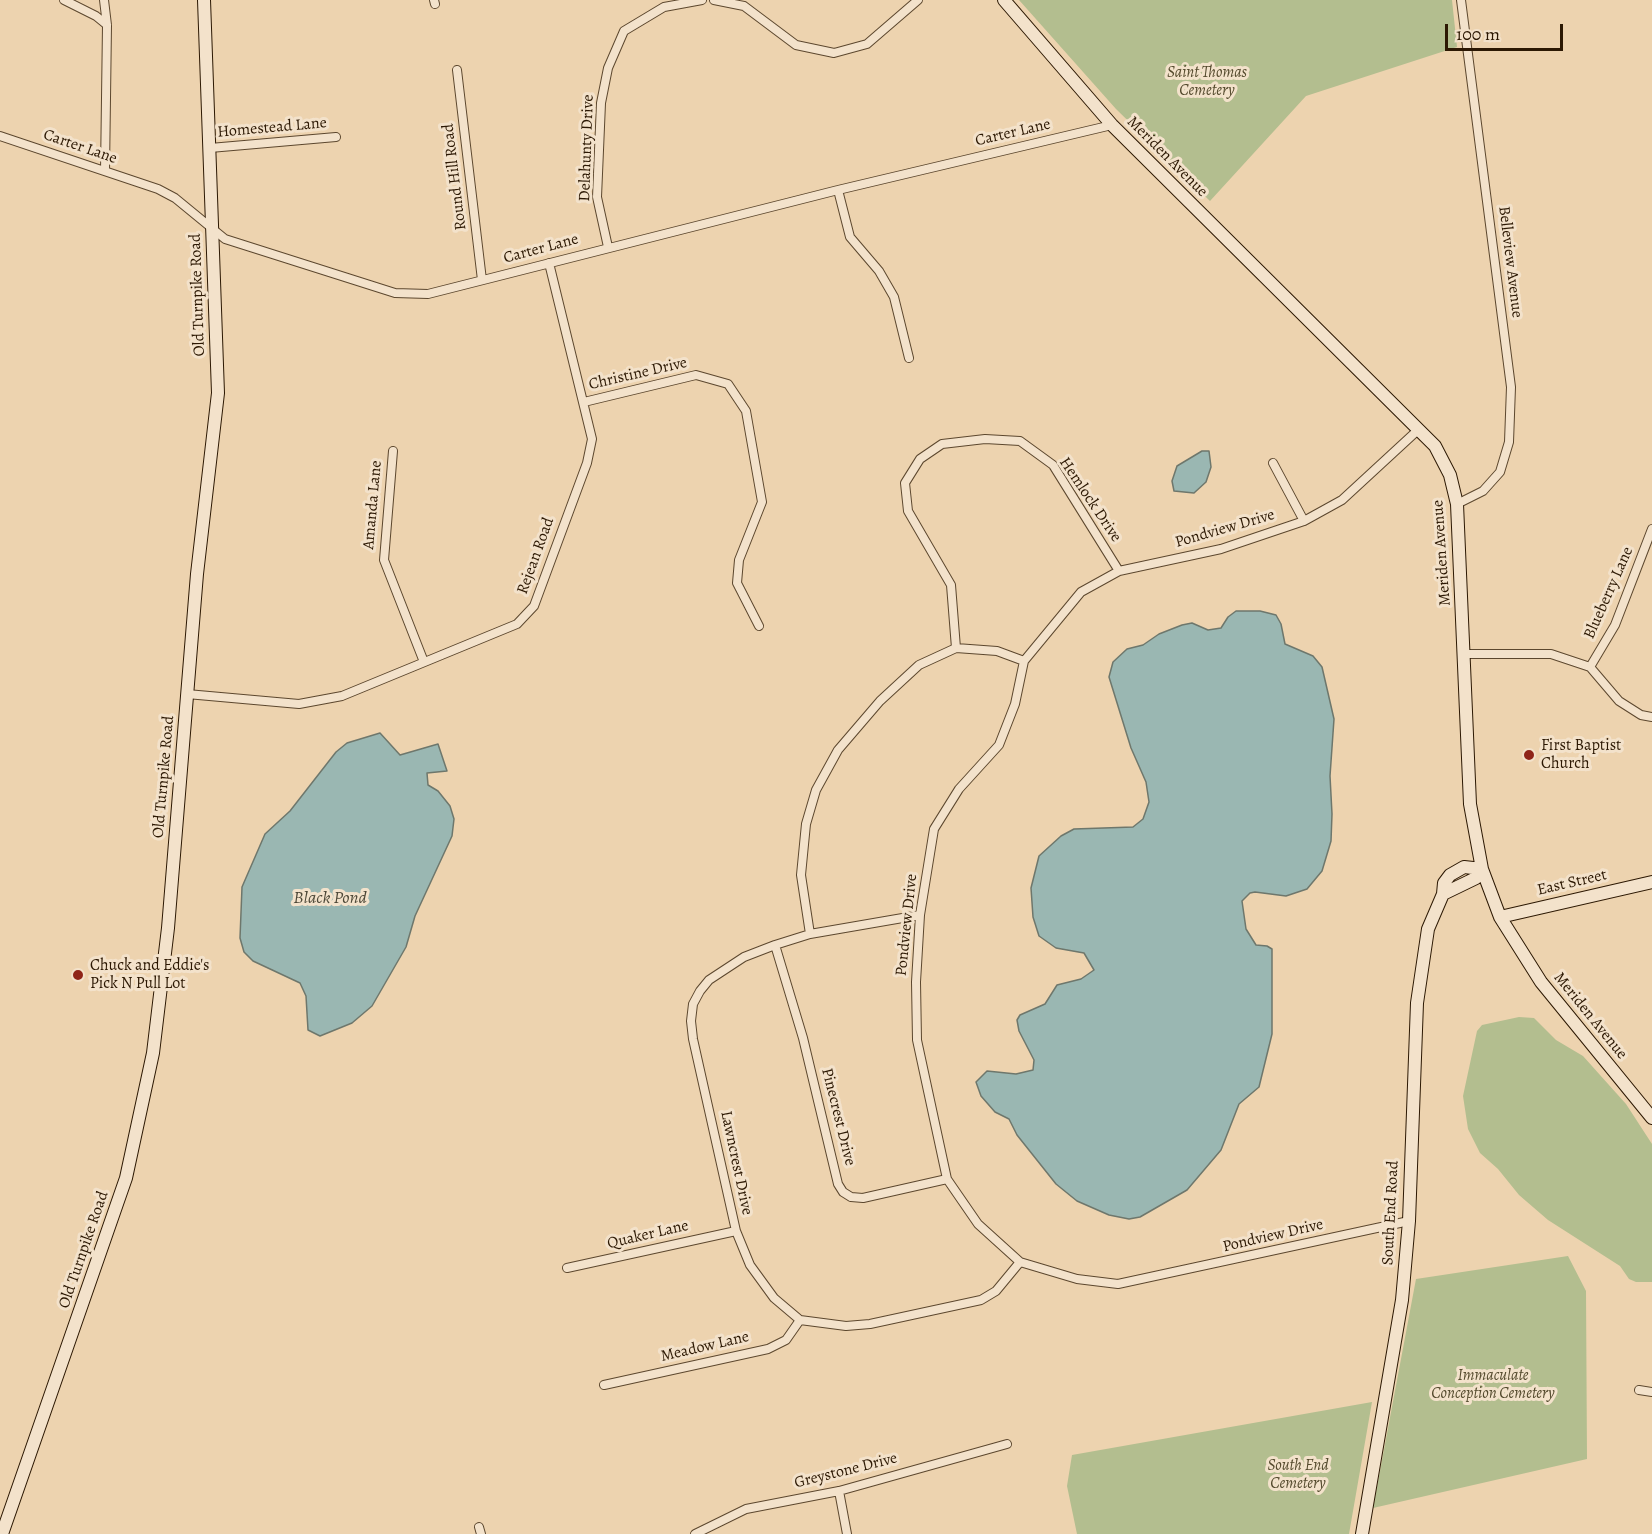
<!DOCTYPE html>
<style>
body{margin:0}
#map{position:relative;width:1652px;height:1534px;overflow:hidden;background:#edd3af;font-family:Alegreya,serif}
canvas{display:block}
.scale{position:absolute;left:1445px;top:24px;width:118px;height:27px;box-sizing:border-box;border:3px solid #2c1803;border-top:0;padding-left:8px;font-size:18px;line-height:21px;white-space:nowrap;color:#2c1803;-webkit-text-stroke:4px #f3e2cb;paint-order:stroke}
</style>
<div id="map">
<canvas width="1652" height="1534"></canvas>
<div class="scale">100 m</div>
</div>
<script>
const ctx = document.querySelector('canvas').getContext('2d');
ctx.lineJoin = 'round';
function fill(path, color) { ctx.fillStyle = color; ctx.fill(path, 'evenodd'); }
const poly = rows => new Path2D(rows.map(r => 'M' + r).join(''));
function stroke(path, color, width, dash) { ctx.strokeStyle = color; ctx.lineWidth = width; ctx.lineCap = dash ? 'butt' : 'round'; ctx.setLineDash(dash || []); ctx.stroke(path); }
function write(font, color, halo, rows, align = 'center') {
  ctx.font = font + ' Alegreya,serif'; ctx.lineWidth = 6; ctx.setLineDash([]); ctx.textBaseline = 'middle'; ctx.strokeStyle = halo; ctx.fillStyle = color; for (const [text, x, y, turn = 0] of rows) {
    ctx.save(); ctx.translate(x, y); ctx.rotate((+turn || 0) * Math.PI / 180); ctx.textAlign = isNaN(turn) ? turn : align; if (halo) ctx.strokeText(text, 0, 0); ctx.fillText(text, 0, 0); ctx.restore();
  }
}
fill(poly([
 [1019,0,1452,0,1457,47,1306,96,1210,201,1116,109],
 [1519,1017,1534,1018,1556,1040,1583,1056,1626,1104,1652,1144,1652,1282,1636,1282,1629,1279,1620,1266,1548,1220,1519,1195,1498,1169,1480,1153,1468,1129,1463,1096,1477,1031,1482,1025],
 [1568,1256,1586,1291,1587,1459,1373,1508,1416,1279],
 [1372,1402,1349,1534,1077,1534,1067,1486,1072,1455]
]), '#b3be8f');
const water = poly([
 [1202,451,1209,451,1211,467,1206,482,1194,493,1174,491,1172,481,1177,466,1202,451],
 [1236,611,1260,611,1276,615,1281,624,1285,644,1313,656,1322,667,1334,719,1330,776,1332,814,1331,841,1322,871,1307,889,1286,896,1255,892,1250,893,1242,901,1246,929,1256,945,1267,946,1272,949,1272,1034,1259,1087,1239,1104,1221,1150,1187,1190,1140,1217,1129,1219,1109,1215,1077,1201,1056,1184,1017,1135,1009,1119,995,1112,981,1096,976,1082,987,1071,1016,1074,1033,1070,1034,1060,1019,1031,1017,1020,1020,1015,1045,1004,1057,985,1081,979,1094,970,1084,953,1056,948,1039,936,1033,917,1031,888,1039,856,1061,836,1074,829,1133,827,1143,819,1149,802,1146,782,1131,748,1109,677,1113,662,1127,649,1143,645,1159,634,1182,625,1192,623,1208,630,1221,628,1228,617,1236,611],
 [380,733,400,755,438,744,447,771,427,773,428,785,438,791,450,806,454,819,452,836,415,916,406,947,372,1006,352,1023,320,1036,308,1030,306,996,300,983,253,961,244,952,240,938,242,887,265,834,290,811,336,752,347,743,380,733]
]);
fill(water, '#9ab7b2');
stroke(water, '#6e776c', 1.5);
const street = poly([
 [64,0,96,16,107,25],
 [104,0,107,25,105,171],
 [434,0,435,4],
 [714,0,744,6,796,45,834,53,867,44,918,0],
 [457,70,482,280],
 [0,136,158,189,175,198,225,239,395,293,428,294,838,190,1112,125],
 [210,148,336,137],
 [838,190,850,237,879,271,894,297,909,358],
 [608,247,597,197,601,103,608,68,624,31,664,7,702,0],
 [584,402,696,375,728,384,746,411,762,502,739,560,737,583,759,626],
 [393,451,384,560,424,662],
 [1273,463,1304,521],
 [1457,504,1483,491,1500,472,1509,442,1511,387,1461,0],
 [956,648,951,585,908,511,905,483,920,459,942,444,985,439,1020,441,1053,465,1119,571],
 [1464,654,1551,654,1590,667,1619,701,1641,715,1652,717],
 [1590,667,1615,625,1652,529],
 [187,694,299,704,342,696,517,624,534,606,587,463,592,439,549,263],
 [920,915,810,934,775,945,744,957,709,980,700,991,693,1004,691,1021,693,1039,736,1231,750,1265,774,1298,800,1320,846,1326,870,1324,981,1300,996,1291,1020,1262],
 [810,934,801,875,806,824,816,790,838,750,880,701,919,665,956,648,997,651,1024,661],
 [775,945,803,1038,838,1184,843,1192,851,1197,863,1198,947,1179],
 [1409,1221,1118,1284,1077,1279,1020,1262,978,1224,947,1179,917,1040,916,982,920,915,934,829,959,789,999,745,1015,704,1024,661,1081,592,1119,571,1221,549,1304,521,1342,500,1419,429],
 [567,1268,736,1231],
 [604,1385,768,1349,786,1340,800,1320],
 [1639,1390,1652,1392],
 [839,1491,847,1534],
 [479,1527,481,1534],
 [695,1534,746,1509,839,1491,1007,1444]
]);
const secondary = poly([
 [1004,0,1112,125,1435,446,1450,475,1457,504,1470,804,1482,869,1500,917,1541,982,1652,1118],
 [1500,917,1652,882],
 [2,1534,126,1178,153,1053,168,928,197,574,218,393,204,0],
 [1362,1534,1402,1300,1409,1221,1417,1003,1428,929,1443,894,1444,883,1450,875,1464,867,1482,869,1476,878,1443,894]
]);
stroke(street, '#5c472e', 10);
stroke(secondary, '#2c1803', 14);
stroke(street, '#f3e2cb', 8);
stroke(secondary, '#f3e2cb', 12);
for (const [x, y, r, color] of [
 [1529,755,6,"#8f2418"],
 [78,975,6,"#8f2418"]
]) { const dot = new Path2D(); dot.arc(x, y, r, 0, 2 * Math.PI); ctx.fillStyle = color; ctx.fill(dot); stroke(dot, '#f3e2cb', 2); }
write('italic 16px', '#544a2d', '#f3e2cb', [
 ["Saint Thomas",1207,73],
 ["Cemetery",1207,91],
 ["Immaculate",1493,1376],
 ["Conception Cemetery",1493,1394],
 ["South End",1298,1466],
 ["Cemetery",1298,1484]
]);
write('16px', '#2c1803', '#f3e2cb', [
 ["Homestead Lane",272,128,-5],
 ["Carter Lane",1013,133,-13],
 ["Carter Lane",80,147,19],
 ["Delahunty Drive",587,148,-88],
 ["Meriden Avenue",1167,157,45],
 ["Round Hill Road",455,177,-97],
 ["Carter Lane",541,249,-15],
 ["Belleview Avenue",1510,262,83],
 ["Old Turnpike Road",198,295,-92],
 ["Christine Drive",638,374,-13],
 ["Hemlock Drive",1090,500,56],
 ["Amanda Lane",373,505,-85],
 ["Pondview Drive",1225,529,-16],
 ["Meriden Avenue",1442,553,-94],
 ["Rejean Road",536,556,-70],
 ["Blueberry Lane",1609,593,-66],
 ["Old Turnpike Road",164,777,-85],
 ["East Street",1572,883,-13],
 ["Pondview Drive",907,925,-84],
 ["Meriden Avenue",1590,1016,51],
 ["Pinecrest Drive",838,1117,76],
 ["Lawncrest Drive",736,1163,78],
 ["South End Road",1391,1213,-87],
 ["Quaker Lane",648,1235,-13],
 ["Pondview Drive",1273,1236,-13],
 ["Old Turnpike Road",84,1250,-71],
 ["Meadow Lane",705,1347,-13],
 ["Greystone Drive",846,1471,-14]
]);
write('16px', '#2c1803', '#f3e2cb', [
 ["First Baptist",1541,746],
 ["Church",1541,764],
 ["Chuck and Eddie's",90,966],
 ["Pick N Pull Lot",90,984]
], 'left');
write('italic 18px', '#4d4838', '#f3e2cb', [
 ["Black Pond",330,899]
]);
</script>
